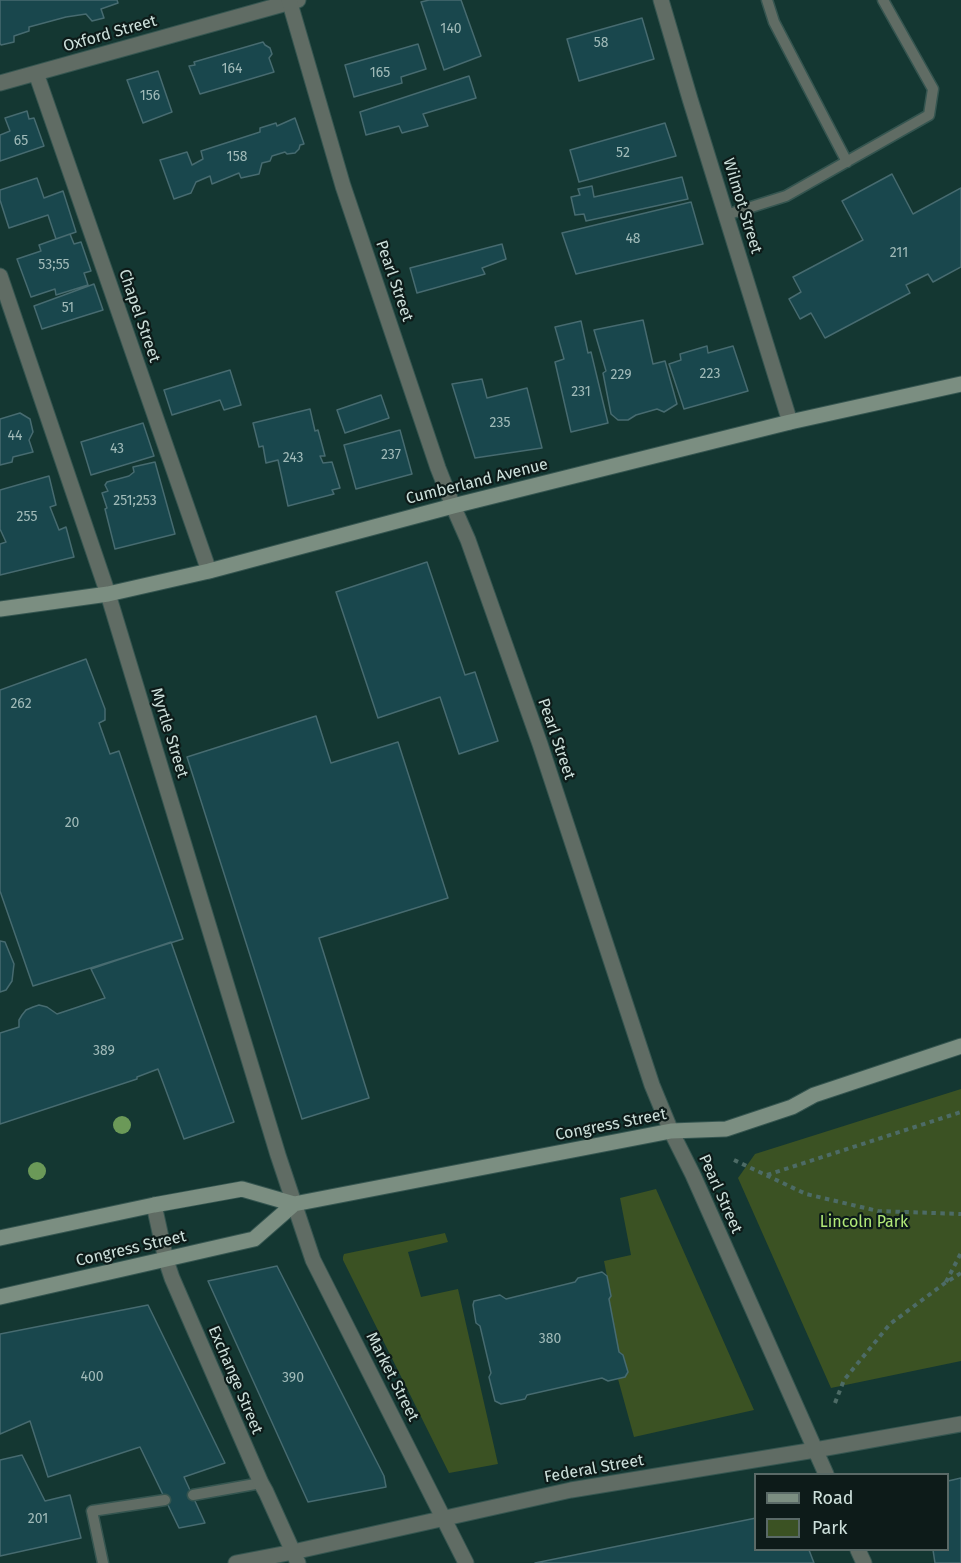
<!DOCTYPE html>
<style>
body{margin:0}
#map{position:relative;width:961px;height:1563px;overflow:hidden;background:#143732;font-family:"Fira Sans",sans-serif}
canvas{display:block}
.legend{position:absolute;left:754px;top:1473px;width:195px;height:78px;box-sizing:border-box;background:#0d1b19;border:2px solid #5a6a67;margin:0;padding:8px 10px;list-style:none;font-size:18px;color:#cde0db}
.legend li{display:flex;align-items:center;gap:12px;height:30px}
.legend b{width:30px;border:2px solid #5a6a67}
</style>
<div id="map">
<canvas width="961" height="1563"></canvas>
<ul class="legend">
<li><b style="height:8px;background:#7b8e81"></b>Road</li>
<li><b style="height:16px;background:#3b5223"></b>Park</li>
</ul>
</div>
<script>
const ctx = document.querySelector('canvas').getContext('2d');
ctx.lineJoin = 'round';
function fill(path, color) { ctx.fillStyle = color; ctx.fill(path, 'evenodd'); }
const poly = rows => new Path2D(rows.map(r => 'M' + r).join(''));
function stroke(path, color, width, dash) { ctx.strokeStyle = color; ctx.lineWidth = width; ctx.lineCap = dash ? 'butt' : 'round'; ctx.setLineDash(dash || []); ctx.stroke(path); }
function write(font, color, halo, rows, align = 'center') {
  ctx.font = font + ' "Fira Sans",sans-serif'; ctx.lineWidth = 4.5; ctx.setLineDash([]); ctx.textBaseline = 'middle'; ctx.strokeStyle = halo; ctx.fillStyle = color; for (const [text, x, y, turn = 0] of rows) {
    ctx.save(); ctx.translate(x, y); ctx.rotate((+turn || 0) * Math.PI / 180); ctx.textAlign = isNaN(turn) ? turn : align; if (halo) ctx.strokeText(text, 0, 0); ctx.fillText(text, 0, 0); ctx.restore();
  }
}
fill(poly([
 [961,1089,961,1361,831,1388,738,1178,755,1154],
 [656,1189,754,1410,634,1437,618,1379,628,1371,623,1355,619,1352,609,1299,611,1296,604,1261,631,1255,620,1198],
 [445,1233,448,1242,408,1252,421,1297,458,1289,498,1464,449,1473,343,1260,343,1257,344,1254]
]), '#3b5223');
const building = poly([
 [0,0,117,0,118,3,101,9,104,18,92,21,86,14,66,17,29,27,29,31,14,36,14,42,1,45,0,43,0,0],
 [429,0,461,0,481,56,444,70,421,2,429,0],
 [642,18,654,59,579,81,567,39,642,18],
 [263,42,265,45,270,48,272,54,269,58,274,72,200,94,189,66,195,65,194,62,263,42],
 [418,44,426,69,401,77,402,83,354,97,345,65,418,44],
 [158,71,172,112,143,123,127,80,158,71],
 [469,76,476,98,423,114,428,126,402,133,399,126,366,135,360,112,469,76],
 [27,111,29,119,34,118,44,146,0,161,0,135,10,131,5,118,27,111],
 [295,118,304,144,300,145,299,149,295,153,287,154,285,152,272,156,270,161,262,163,259,174,241,178,239,173,212,184,210,176,196,182,191,193,174,199,160,160,187,152,192,165,203,159,201,151,260,132,260,128,276,123,277,126,295,118],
 [665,123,676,156,579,182,570,150,665,123],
 [892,174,913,214,961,188,961,267,933,282,928,274,906,285,910,293,825,338,811,313,800,319,789,299,801,292,793,277,863,240,842,201,892,174],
 [682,177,688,199,586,221,584,214,575,215,571,197,580,195,578,189,592,186,594,197,682,177],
 [37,178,44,198,63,191,76,232,56,239,48,215,9,228,0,200,0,190,37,178],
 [691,202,703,244,576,274,562,233,691,202],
 [70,234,74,244,81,242,91,271,84,273,88,285,56,295,55,289,31,297,17,259,41,251,39,245,70,234],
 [502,244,506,259,482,268,485,274,417,293,410,268,502,244],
 [94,284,103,310,42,329,34,306,94,284],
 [643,320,653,364,665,361,677,404,664,412,657,409,636,415,628,420,618,420,611,414,603,373,606,371,594,330,643,320],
 [581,321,588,353,591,352,608,423,571,432,555,362,564,359,555,327,581,321],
 [707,346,708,353,733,346,748,391,684,409,669,364,681,360,680,354,707,346],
 [230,370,241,405,224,410,220,400,172,415,164,390,230,370],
 [482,379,487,398,527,388,542,448,475,458,452,384,482,379],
 [381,395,389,418,345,433,337,410,381,395],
 [310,409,315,431,318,430,325,456,320,456,323,463,332,462,340,488,332,490,334,494,288,506,278,460,266,463,263,446,259,447,253,423,310,409],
 [20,413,30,419,33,432,29,440,33,452,13,457,12,462,0,465,0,419,20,413],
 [143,423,154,456,91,475,81,442,143,423],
 [400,430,412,474,356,489,344,445,400,430],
 [155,462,175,534,115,549,105,509,107,508,102,493,108,491,105,485,107,482,129,476,134,472,133,467,155,462],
 [49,476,56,505,50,507,59,530,66,527,74,557,0,575,0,544,6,542,0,529,0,490,49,476],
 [427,562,465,675,475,672,498,741,459,754,440,697,378,718,336,592,427,562],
 [86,659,105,709,105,720,99,723,110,754,119,751,183,939,33,986,0,891,0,690,86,659],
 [316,716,331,763,398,742,448,898,319,938,369,1098,302,1119,187,757,316,716],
 [0,941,5,942,14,964,12,981,6,990,0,992,0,941],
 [171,942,234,1122,184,1139,158,1069,137,1077,137,1079,0,1124,0,1033,19,1027,19,1020,22,1015,26,1010,33,1007,39,1005,47,1007,57,1014,105,998,91,969,171,942],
 [277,1266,384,1476,386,1487,308,1502,208,1281,277,1266],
 [602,1272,607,1276,611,1296,609,1299,619,1352,623,1355,628,1372,625,1377,608,1381,602,1378,527,1395,525,1399,501,1404,495,1401,489,1377,491,1373,480,1326,476,1323,473,1305,474,1301,500,1295,506,1299,575,1282,578,1278,602,1272],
 [148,1305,225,1463,184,1477,205,1523,179,1528,140,1447,48,1477,30,1421,0,1434,0,1334,148,1305],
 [22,1455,45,1501,70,1495,81,1538,0,1556,0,1460,22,1455],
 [961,1478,961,1563,935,1563,933,1550,948,1550,948,1481,961,1478],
 [756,1518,756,1550,809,1550,814,1563,535,1563,756,1518]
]);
fill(building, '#19474d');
stroke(building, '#476b70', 1.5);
const service = poly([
 [767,0,774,22,847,162],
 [726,215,786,196,929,115,933,89,883,0],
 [193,1495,261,1483],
 [103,1563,92,1511,165,1500]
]);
const minor = poly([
 [661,0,690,99,790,422],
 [36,73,209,571],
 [0,83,298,0],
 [0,276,108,594,278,1155,313,1260,466,1563],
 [154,1205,166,1260,172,1278,261,1483,266,1492,298,1563],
 [236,1563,293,1552,571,1490,815,1450,961,1424]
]);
const tertiary = poly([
 [289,0,343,186,438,468,453,506,468,540,540,744,652,1085,671,1131,693,1175,826,1474],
 [858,1550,864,1563]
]);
const secondary = poly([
 [0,609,108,594,209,571,453,506,790,422,961,384],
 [0,1238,154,1205,242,1189,294,1204,671,1131,726,1129,792,1107,814,1095,961,1046],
 [0,1297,254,1239,294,1204]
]);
stroke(service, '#355550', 13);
stroke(minor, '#355550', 17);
stroke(tertiary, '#355550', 17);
stroke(secondary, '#355550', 17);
stroke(poly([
 [734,1160,806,1194,878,1211,961,1214],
 [767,1175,961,1112],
 [946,1282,961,1253],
 [835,1403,844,1380,890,1324,945,1283,961,1273]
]), '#4d6b66', 4, [4.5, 4.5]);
stroke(service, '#606c64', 10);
stroke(minor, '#606c64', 15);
stroke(tertiary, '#606c64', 15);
stroke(secondary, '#7b8e81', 15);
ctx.fillStyle = '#6b9958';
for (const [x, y] of [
 [122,1125],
 [37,1171]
]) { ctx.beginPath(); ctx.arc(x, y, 9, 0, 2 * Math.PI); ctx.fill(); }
write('14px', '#a0bab8', null, [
 ["140",451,29],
 ["58",601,43],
 ["164",232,69],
 ["165",380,73],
 ["156",150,96],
 ["65",21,141],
 ["52",623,153],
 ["158",237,157],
 ["48",633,239],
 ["211",899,253],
 ["53;55",54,265],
 ["51",68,308],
 ["223",710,374],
 ["229",621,375],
 ["231",581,392],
 ["235",500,423],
 ["44",15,436],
 ["43",117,449],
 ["237",391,455],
 ["243",293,458],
 ["251;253",135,501],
 ["255",27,517],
 ["262",21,704],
 ["20",72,823],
 ["389",104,1051],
 ["380",550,1339],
 ["400",92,1377],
 ["390",293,1378],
 ["201",38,1519]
]);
write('16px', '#cde0db', '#0d1b19', [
 ["Oxford Street",110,34,-16],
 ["Wilmot Street",742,206,73],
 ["Pearl Street",394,281,71],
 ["Chapel Street",139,316,71],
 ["Cumberland Avenue",477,482,-14],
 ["Myrtle Street",169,733,73],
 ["Pearl Street",556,739,71],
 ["Congress Street",611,1125,-11],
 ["Pearl Street",720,1194,66],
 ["Congress Street",131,1249,-13],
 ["Market Street",392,1377,63],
 ["Exchange Street",235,1380,67],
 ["Federal Street",594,1469,-10]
]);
write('16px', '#b2ea78', '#0d1b19', [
 ["Lincoln Park",864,1223]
]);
</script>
